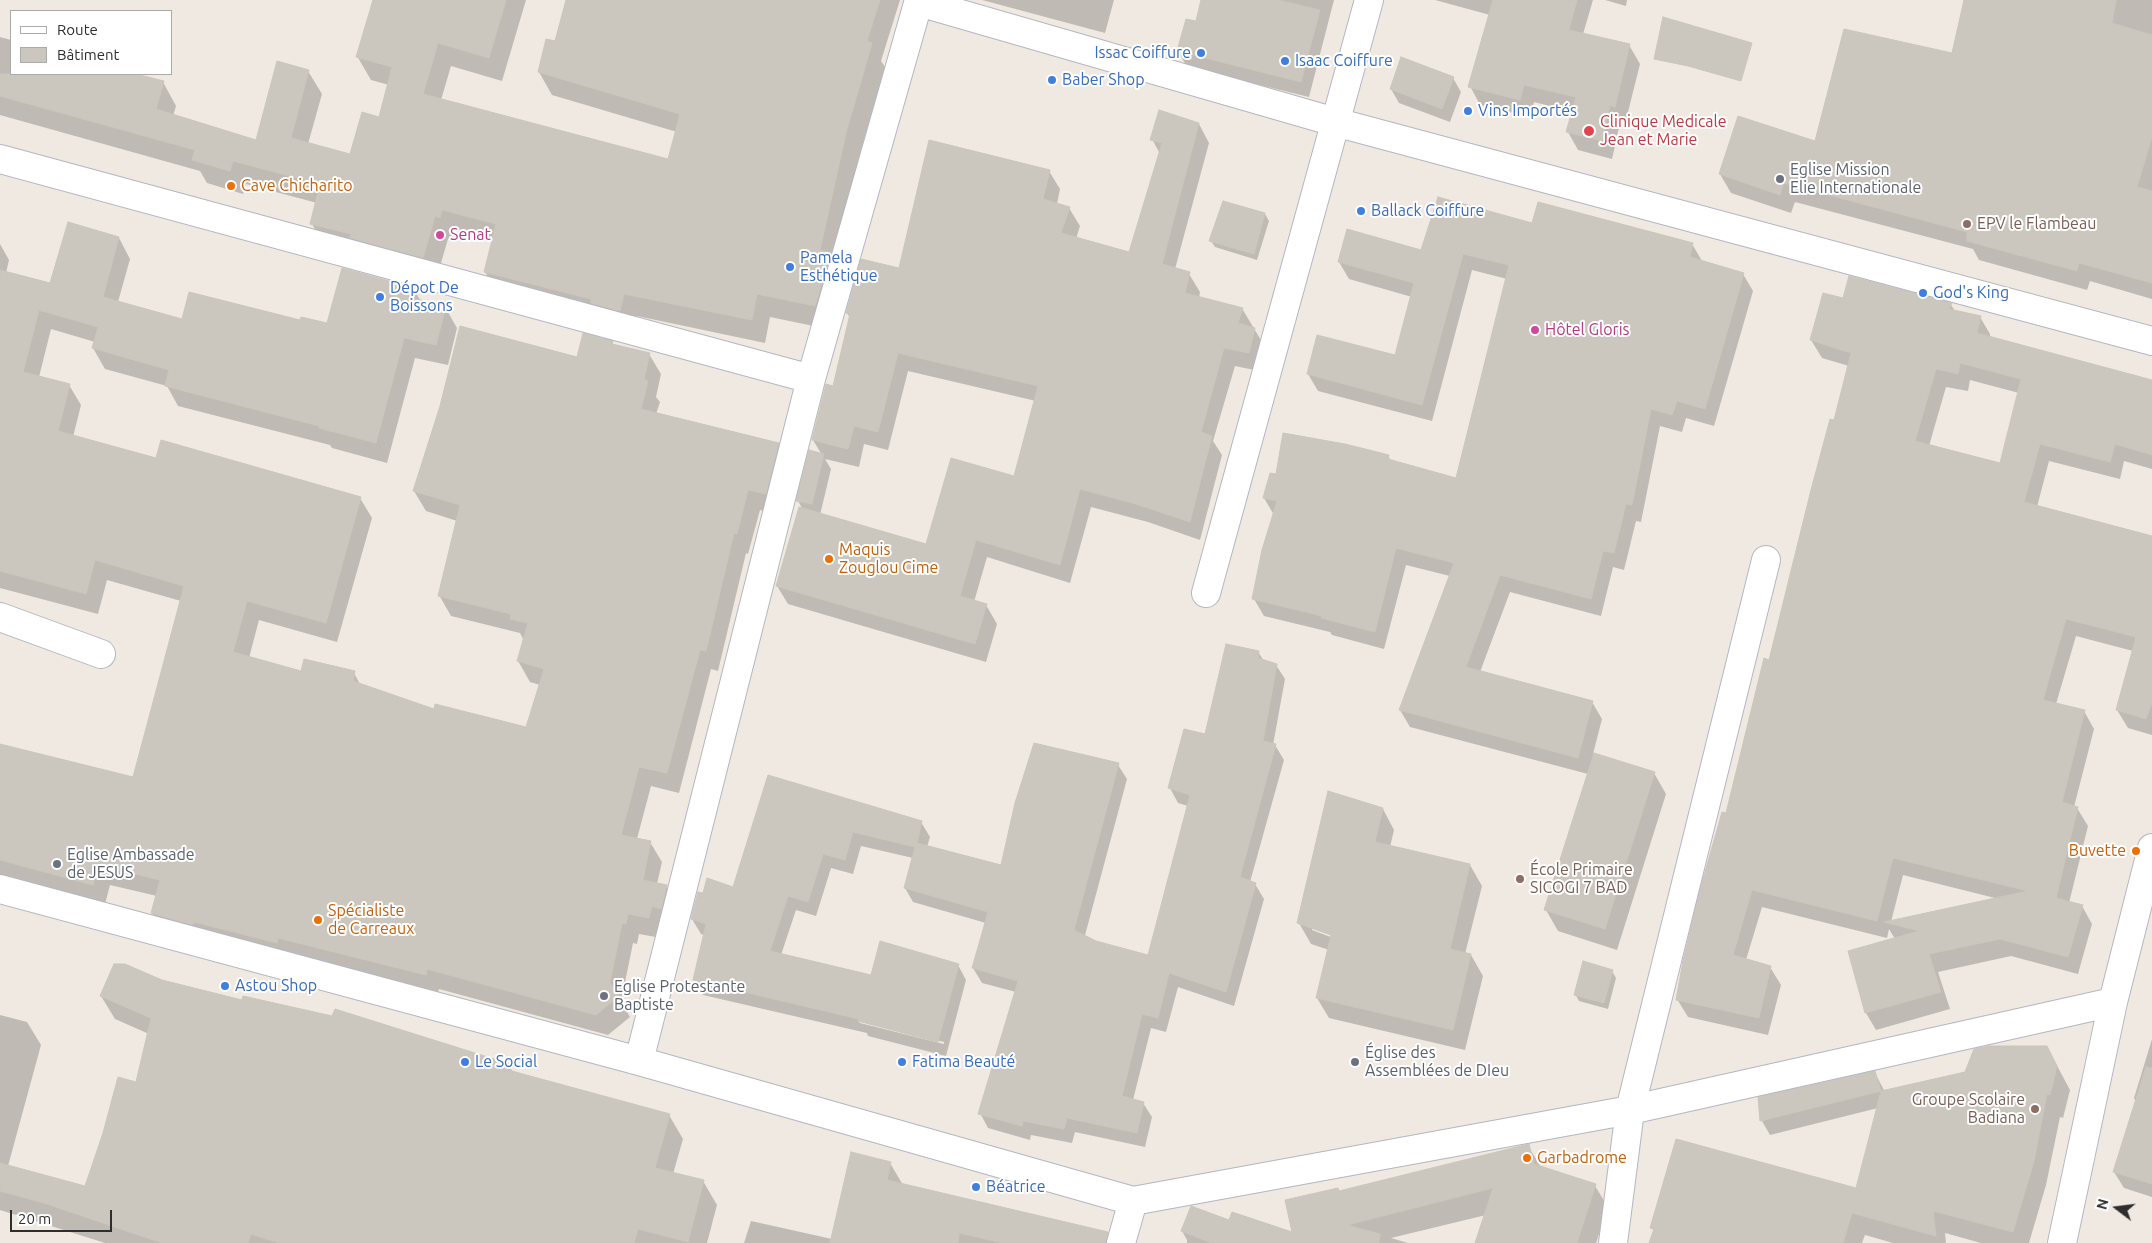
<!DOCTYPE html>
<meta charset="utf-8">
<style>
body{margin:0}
#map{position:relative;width:2152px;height:1243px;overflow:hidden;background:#efe9e1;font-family:Ubuntu,sans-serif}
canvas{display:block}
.legend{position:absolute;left:10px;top:10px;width:162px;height:65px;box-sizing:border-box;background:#fff;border:1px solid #ababab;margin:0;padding:6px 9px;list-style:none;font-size:15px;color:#2e2e2e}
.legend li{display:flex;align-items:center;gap:10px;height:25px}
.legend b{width:25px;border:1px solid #ababab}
.north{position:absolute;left:2092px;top:1183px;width:50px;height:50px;-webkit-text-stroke:4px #fff;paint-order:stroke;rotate:285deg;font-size:14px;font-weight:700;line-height:20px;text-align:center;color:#2e2e2e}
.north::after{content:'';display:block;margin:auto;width:18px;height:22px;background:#2e2e2e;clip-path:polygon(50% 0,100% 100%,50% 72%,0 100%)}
.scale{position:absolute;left:10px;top:1210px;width:102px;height:22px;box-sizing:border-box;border:2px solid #2e2e2e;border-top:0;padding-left:6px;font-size:15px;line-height:18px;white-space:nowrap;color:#2e2e2e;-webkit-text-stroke:4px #fff;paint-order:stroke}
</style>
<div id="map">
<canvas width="2152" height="1243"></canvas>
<ul class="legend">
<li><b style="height:6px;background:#fff"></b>Route</li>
<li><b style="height:14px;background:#cbc7bf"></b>Bâtiment</li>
</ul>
<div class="north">N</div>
<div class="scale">20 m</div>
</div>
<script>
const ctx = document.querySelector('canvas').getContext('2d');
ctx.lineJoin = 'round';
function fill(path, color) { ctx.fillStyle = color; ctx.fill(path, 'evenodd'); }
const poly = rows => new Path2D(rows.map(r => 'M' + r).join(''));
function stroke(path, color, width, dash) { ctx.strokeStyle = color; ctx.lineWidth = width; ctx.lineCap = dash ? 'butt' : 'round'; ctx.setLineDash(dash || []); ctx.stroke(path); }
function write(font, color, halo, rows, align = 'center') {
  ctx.font = font + ' Ubuntu,sans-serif'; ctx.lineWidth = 4; ctx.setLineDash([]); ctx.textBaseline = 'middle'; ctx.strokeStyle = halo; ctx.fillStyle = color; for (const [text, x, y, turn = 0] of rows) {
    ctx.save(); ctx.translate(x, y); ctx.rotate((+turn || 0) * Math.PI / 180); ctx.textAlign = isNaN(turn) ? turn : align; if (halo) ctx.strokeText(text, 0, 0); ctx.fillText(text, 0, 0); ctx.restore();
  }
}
fill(poly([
 [374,0,526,0,502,81,451,66,441,100,669,161,677,132,552,95,539,72,556,43,567,0,900,0,881,61,885,67,859,157,835,262,828,329,770,317,765,343,637,316,633,334,499,295,485,272,493,242,455,232,453,240,448,239,436,280,325,247,312,224,317,203,246,184,243,194,207,183,200,171,0,115,0,37,11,40,11,74,132,74,163,82,176,106,173,116,256,142,308,71,322,94,308,144,351,155,380,118,389,85,371,80,357,56],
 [982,0,1114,0,1105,33],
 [1202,0,1334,0,1309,97,1187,67,1178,51,1197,23],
 [1435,0,1593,0,1583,34,1629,45,1640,64,1625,124,1620,123,1612,159,1578,150,1568,132,1573,112,1534,102,1530,117,1480,105,1470,86,1490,15],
 [1605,0,1627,0,1626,6],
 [1965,0,2152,0,2152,299,2090,281,2087,290,1979,260,1973,249,1795,202,1791,213,1731,193,1720,174,1815,142,1953,54],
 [1453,78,1461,92,1450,122,1399,103,1391,89],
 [1199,124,1209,143,1175,269,1189,274,1200,292,1199,298,1243,310,1265,347,1259,371,1235,366,1213,441,1222,455,1200,540,1148,522,1091,507,1070,583,987,557,974,602,986,605,997,624,986,662,788,604,777,586,803,510,798,501,822,455,813,440,834,387,850,318,847,313,899,269,1049,171,1060,189,1057,204,1069,208,1080,226,1076,239,1130,253,1160,154,1152,139],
 [908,371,1036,401,1015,478,927,546,820,515,831,469,825,459,859,467,864,444,888,450],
 [1265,214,1269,221,1257,260,1215,247,1211,241],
 [1533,225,1692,244,1702,261,1743,274,1753,291,1714,426,1686,418,1682,432,1660,426,1641,522,1636,521,1624,570,1613,567,1601,616,1510,592,1480,672,1592,702,1602,719,1593,754,1654,773,1666,794,1617,950,1558,931,1546,910,1588,774,1410,727,1400,710,1450,576,1406,565,1384,649,1332,635,1330,632,1264,616,1254,599,1274,515,1264,498,1277,476,1388,456,1391,461,1457,480,1507,279,1472,270,1432,421,1318,391,1308,374,1396,356,1412,297,1349,279,1339,262,1421,252],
 [119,238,130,259,118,302,183,321,301,321,328,325,414,289,421,302,445,307,457,328,448,365,415,358,387,463,332,448,330,445,178,406,167,386,105,369,93,348,95,342,51,329,39,377,69,385,81,405,73,437,157,459,360,498,372,518,337,642,259,620,249,658,302,672,354,673,361,686,435,710,526,729,540,685,530,682,518,661,523,639,520,633,451,616,439,595,457,521,426,511,414,491,578,358,612,342,614,346,649,354,661,374,656,397,660,402,656,414,778,444,790,465,777,514,760,510,748,554,746,553,718,671,711,669,679,793,651,786,637,839,650,842,662,862,657,884,666,886,678,907,661,938,639,934,637,944,633,943,621,1002,630,1017,608,1035,439,989,437,995,164,934,152,913,157,896,110,885,105,904,0,875,0,745,133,779,181,601,107,580,98,614,0,588,0,244,9,260,6,273,51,285],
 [1844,300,1951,305,1955,311,1980,317,1990,334,1990,338,2152,381,2152,469,2124,461,2120,479,2049,461,2037,507,2152,537,2152,735,2128,728,2117,710,2133,651,2076,636,2056,704,2084,711,2094,729,2074,807,2077,808,2088,826,2069,903,2082,906,2092,924,2078,974,2011,956,1938,972,1950,1009,1876,1030,1866,1013,1895,939,1889,929,1887,938,1762,907,1746,960,1770,967,1781,985,1768,1035,1688,1017,1677,999,1849,366,1822,358,1811,340],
 [1970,380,2019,393,2001,464,1929,446,1946,387,1968,391],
 [1903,875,1999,899,1891,922],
 [1258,652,1264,661,1276,665,1285,679,1273,745,1275,745,1284,760,1250,882,1255,884,1264,899,1234,1006,1178,987,1166,1032,1151,1028,1133,1100,1143,1103,1152,1117,1145,1147,1075,1132,1072,1143,1031,1135,1030,1140,988,1128,980,1113,1016,992,982,983,973,968,986,923,913,902,905,888,913,858,861,846,853,874,831,868,816,916,796,910,781,955,872,976,958,965,966,980,946,1056,868,1036,867,1033,703,995,694,980,705,935,701,934,692,919,703,895,734,888,769,777,921,822,930,837,927,847,1002,867,1118,765,1127,779,1084,939,1149,957,1188,806,1178,803,1170,788,1206,736],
 [857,1020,944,1042,944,1044,860,1023],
 [1383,809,1394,830,1390,847,1470,865,1482,886,1465,954,1471,955,1483,976,1465,1050,1329,1018,1317,998,1329,950,1311,944,1299,923],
 [1312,927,1337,936,1336,939,1312,930],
 [1612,971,1616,978,1608,1009,1579,1001,1575,994],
 [161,981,509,1065,513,1073,669,1115,683,1139,673,1174,703,1181,717,1205,707,1243,105,1243,0,1210,0,1015,27,1022,41,1045,8,1166,86,1187,137,1083,149,1034,115,1019,101,996],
 [2152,1039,2152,1197,2124,1188,2114,1172,2136,1102,2134,1098],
 [2047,1047,2070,1090,2063,1118,2060,1117,2046,1185,2029,1243,1981,1243,1945,1233,1946,1243,1893,1243,1865,1235,1862,1243,1651,1243,1654,1232,1652,1228,1856,1189,1878,1108,1770,1135,1762,1121,1875,1073,1885,1092,1966,1073],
 [1528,1146,1541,1167,1595,1186,1608,1207,1596,1243,1476,1243,1486,1215,1391,1238,1408,1243,1187,1243,1187,1240,1182,1231,1230,1222,1294,1234,1339,1193],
 [890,1163,903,1185,1088,1243,744,1243,751,1221,832,1239]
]), '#0003');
const building = poly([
 [373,0,506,0,489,58,438,43,423,94,668,159,680,114,538,72,546,39,555,41,566,0,880,0,867,41,872,43,846,133,820,250,831,253,815,306,757,294,752,320,624,294,620,311,591,303,591,299,484,272,496,224,442,210,440,218,435,216,423,258,350,238,351,234,310,224,320,184,233,161,230,171,192,160,195,150,0,96,0,74,136,74,164,81,156,109,256,140,277,61,309,70,291,138,350,154,362,112,379,117,392,67,356,57,373,0],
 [1201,0,1278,0,1320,10,1301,82,1177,51,1186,19,1196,21,1201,0],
 [1493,0,1577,0,1569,30,1630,44,1615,107,1610,105,1602,141,1566,132,1576,97,1524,85,1520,100,1468,87,1493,0],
 [1964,0,2116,0,2112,23,2152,35,2152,137,2137,187,2152,191,2152,283,2079,263,2077,271,1967,241,1967,232,1784,183,1780,195,1719,174,1738,116,1815,141,1844,29,1952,53,1964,0],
 [1663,17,1752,43,1741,81,1688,66,1654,59,1663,17],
 [1401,57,1454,77,1442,109,1390,89,1401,57],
 [1159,110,1199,123,1162,264,1190,272,1185,293,1243,308,1238,323,1255,328,1249,353,1224,348,1201,432,1212,436,1190,522,1136,504,1080,489,1060,565,976,540,960,596,987,604,975,644,776,586,799,507,926,544,951,458,1014,476,1038,386,898,353,878,432,854,426,848,449,812,440,826,384,833,386,850,314,846,313,861,259,899,268,929,140,1050,170,1043,199,1070,207,1061,233,1129,252,1162,143,1150,140,1159,110],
 [1438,197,1532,223,1538,202,1693,243,1690,257,1744,273,1705,409,1677,401,1672,415,1651,409,1632,505,1626,504,1614,553,1603,551,1591,599,1500,575,1466,667,1593,701,1578,758,1399,710,1454,563,1396,548,1375,632,1321,618,1322,616,1252,599,1262,550,1277,501,1263,498,1270,473,1276,474,1283,433,1345,444,1389,455,1388,459,1456,478,1509,265,1463,254,1422,405,1307,374,1317,335,1395,355,1414,283,1338,262,1347,229,1421,250,1438,197],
 [1223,201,1265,213,1254,254,1209,241,1223,201],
 [68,222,119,237,103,297,182,319,189,292,300,320,301,317,327,323,342,268,415,288,412,298,446,306,436,345,404,338,376,443,319,428,319,426,165,386,169,370,92,348,98,327,39,310,23,372,70,384,58,431,156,458,161,440,361,497,326,623,247,601,233,652,301,671,304,659,355,671,353,681,434,709,435,704,526,727,544,669,517,661,528,623,510,619,511,614,438,596,460,505,413,491,440,406,460,326,577,357,583,333,613,341,612,344,650,353,644,379,648,381,641,409,779,443,766,494,748,490,737,534,734,533,706,651,700,650,667,773,639,767,621,835,651,841,643,880,667,885,661,909,652,906,649,918,628,914,626,924,622,923,610,983,619,996,596,1015,427,969,426,975,278,938,277,943,194,922,193,925,151,913,160,880,98,865,93,885,0,860,0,744,133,777,184,586,95,560,86,594,0,571,0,270,50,283,68,222],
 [1849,276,1952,303,1949,309,1981,316,1977,333,2152,380,2152,455,2115,444,2110,462,2040,444,2024,502,2152,536,2152,703,2146,719,2116,710,2136,637,2066,619,2043,700,2085,710,2062,802,2078,807,2056,898,2083,905,2068,957,2000,939,1929,954,1941,992,1865,1013,1848,951,1919,931,1884,922,2028,891,1893,858,1877,921,1752,890,1733,955,1771,966,1759,1018,1676,1000,1683,961,1700,890,1722,812,1726,813,1764,658,1769,660,1811,490,1830,419,1834,420,1851,353,1810,340,1823,293,1843,298,1849,276],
 [1960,363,2021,379,2000,463,1915,441,1936,369,1958,374,1960,363],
 [809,450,824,454,812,504,796,501,809,450],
 [1226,644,1259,651,1258,658,1277,664,1263,741,1276,744,1240,877,1256,883,1226,992,1169,973,1158,1018,1142,1014,1122,1096,1144,1102,1137,1133,1067,1118,1064,1129,1023,1121,1022,1126,978,1114,1018,981,972,968,988,912,904,888,915,847,853,832,845,860,823,854,808,902,788,896,770,951,871,975,880,941,959,964,938,1042,858,1021,859,1019,693,980,706,924,691,919,698,892,703,893,707,878,733,887,768,775,922,821,917,843,1001,865,1015,803,1034,743,1119,763,1074,930,1096,941,1148,955,1190,795,1168,788,1184,729,1205,734,1226,644],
 [1594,753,1655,772,1605,929,1544,910,1594,753],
 [1328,791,1383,808,1375,842,1470,864,1450,949,1471,954,1453,1030,1316,998,1331,935,1297,923,1328,791],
 [1583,961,1613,970,1604,1003,1574,995,1583,961],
 [114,964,125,964,162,980,242,1000,243,996,332,1016,335,1009,510,1064,508,1070,670,1114,655,1168,704,1180,688,1242,638,1229,634,1243,279,1243,251,1234,248,1243,162,1243,44,1203,0,1191,0,1163,85,1186,103,1133,118,1077,136,1082,151,1018,100,996,114,964],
 [1989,1046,2047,1046,2057,1066,2050,1095,2047,1094,2034,1161,2013,1232,1933,1211,1936,1236,1852,1213,1843,1243,1649,1243,1654,1229,1650,1228,1676,1139,1856,1188,1881,1091,1965,1072,1974,1049,1989,1046],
 [2146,1067,2152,1068,2152,1184,2113,1172,2146,1067],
 [1875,1071,1881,1091,1760,1121,1758,1097,1875,1071],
 [1529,1144,1534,1164,1596,1184,1577,1243,1475,1243,1493,1188,1347,1225,1380,1234,1379,1243,1212,1243,1181,1231,1191,1206,1229,1220,1232,1212,1292,1232,1285,1200,1338,1188,1339,1191,1529,1144],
 [851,1152,891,1162,887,1180,1108,1232,1106,1243,1003,1243,959,1233,958,1243,830,1243,851,1152]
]);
fill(building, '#cbc7bf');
stroke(building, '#cbc5ba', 1);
const minor = poly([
 [919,2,1335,122,2152,341],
 [0,159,811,379],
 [1206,593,1369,0],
 [0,617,101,654],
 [0,889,639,1061,1133,1201,1630,1110,2113,1002],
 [639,1061,811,379,919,0],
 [1121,1243,1133,1201],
 [1613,1243,1630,1110,1766,560],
 [2062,1243,2113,1002,2152,848]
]);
stroke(minor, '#b4b7c1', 30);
stroke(minor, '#fff', 28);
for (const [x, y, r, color] of [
 [1201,53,5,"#3f7fe0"],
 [1285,61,5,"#3f7fe0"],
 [1052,80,5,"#3f7fe0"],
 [1468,111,5,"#3f7fe0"],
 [1589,131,6,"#e0444e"],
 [1780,179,5,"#6b7280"],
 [231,186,5,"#e8710a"],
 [1361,211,5,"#3f7fe0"],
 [1967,224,5,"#8d6e63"],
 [440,235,5,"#d1479c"],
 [790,267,5,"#3f7fe0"],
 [1923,293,5,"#3f7fe0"],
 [380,297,5,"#3f7fe0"],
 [1535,330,5,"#d1479c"],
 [829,559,5,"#e8710a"],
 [2136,851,5,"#e8710a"],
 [57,864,5,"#6b7280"],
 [1520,879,5,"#8d6e63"],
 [318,920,5,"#e8710a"],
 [225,986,5,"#3f7fe0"],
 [604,996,5,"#6b7280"],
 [465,1062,5,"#3f7fe0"],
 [902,1062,5,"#3f7fe0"],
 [1355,1062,5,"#6b7280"],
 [2035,1109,5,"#8d6e63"],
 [1527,1158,5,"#e8710a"],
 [976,1187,5,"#3f7fe0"]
]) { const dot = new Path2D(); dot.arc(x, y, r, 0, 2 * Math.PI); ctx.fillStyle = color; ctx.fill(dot); stroke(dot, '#fff', 2); }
write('16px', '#366cbe', '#fff', [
 ["Issac Coiffure",1191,53,"right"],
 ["Isaac Coiffure",1295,61],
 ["Baber Shop",1062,80],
 ["Vins Importés",1478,111],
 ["Ballack Coiffure",1371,211],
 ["Pamela",800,258],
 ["Esthétique",800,276],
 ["Dépot De",390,288],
 ["Boissons",390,306],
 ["God's King",1933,293],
 ["Astou Shop",235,986],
 ["Le Social",475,1062],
 ["Fatima Beauté",912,1062],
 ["Béatrice",986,1187]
], 'left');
write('16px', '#be3a42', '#fff', [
 ["Clinique Medicale",1600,122],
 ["Jean et Marie",1600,140]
], 'left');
write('16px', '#5b616d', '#fff', [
 ["Eglise Mission",1790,170],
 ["Elie Internationale",1790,188],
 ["Eglise Ambassade",67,855],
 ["de JESUS",67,873],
 ["Eglise Protestante",614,987],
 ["Baptiste",614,1005],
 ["Église des",1365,1053],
 ["Assemblées de DIeu",1365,1071]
], 'left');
write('16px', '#c56008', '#fff', [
 ["Cave Chicharito",241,186],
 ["Maquis",839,550],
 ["Zouglou Cime",839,568],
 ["Buvette",2126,851,"right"],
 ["Spécialiste",328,911],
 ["de Carreaux",328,929],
 ["Garbadrome",1537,1158]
], 'left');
write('16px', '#785e54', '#fff', [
 ["EPV le Flambeau",1977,224],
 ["École Primaire",1530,870],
 ["SICOGI 7 BAD",1530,888],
 ["Groupe Scolaire",2025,1100,"right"],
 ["Badiana",2025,1118,"right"]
], 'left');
write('16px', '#b23c85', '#fff', [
 ["Senat",450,235],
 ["Hôtel Gloris",1545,330]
], 'left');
</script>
